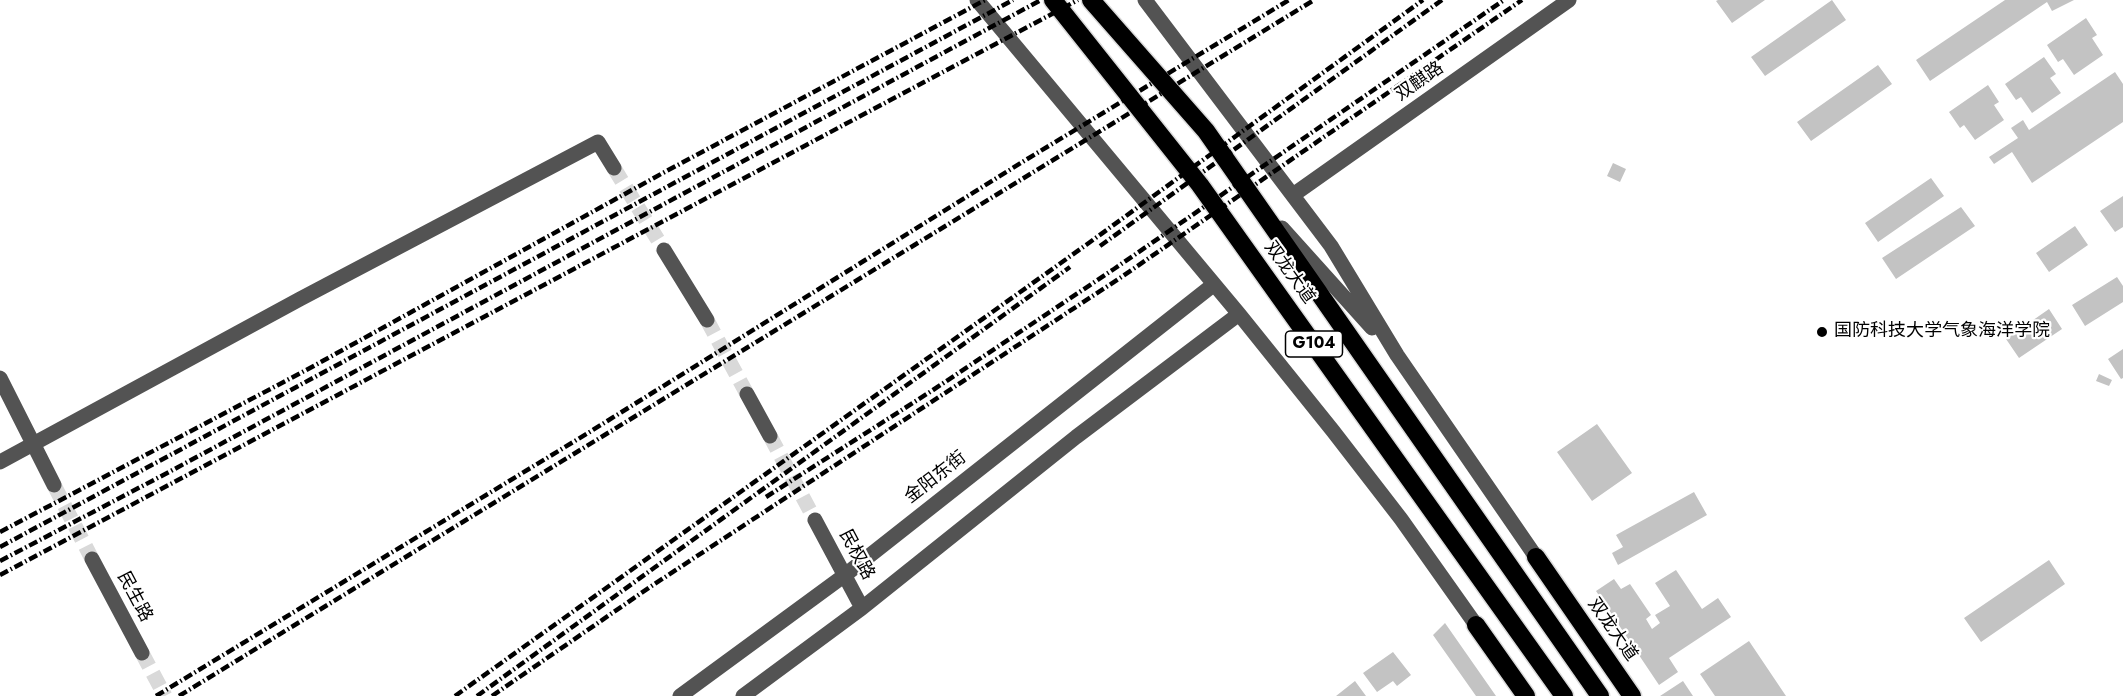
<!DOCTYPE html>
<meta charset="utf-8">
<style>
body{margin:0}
canvas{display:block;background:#fff}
</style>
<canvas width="2123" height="696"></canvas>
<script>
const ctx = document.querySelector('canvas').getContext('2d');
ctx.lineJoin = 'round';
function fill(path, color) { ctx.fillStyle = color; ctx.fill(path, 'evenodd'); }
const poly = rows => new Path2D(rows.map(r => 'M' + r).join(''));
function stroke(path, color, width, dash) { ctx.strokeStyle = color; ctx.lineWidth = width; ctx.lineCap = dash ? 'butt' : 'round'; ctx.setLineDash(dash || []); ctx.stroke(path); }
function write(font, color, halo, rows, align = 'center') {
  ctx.font = font + ' Jost,"Noto Sans SC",sans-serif'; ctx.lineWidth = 4.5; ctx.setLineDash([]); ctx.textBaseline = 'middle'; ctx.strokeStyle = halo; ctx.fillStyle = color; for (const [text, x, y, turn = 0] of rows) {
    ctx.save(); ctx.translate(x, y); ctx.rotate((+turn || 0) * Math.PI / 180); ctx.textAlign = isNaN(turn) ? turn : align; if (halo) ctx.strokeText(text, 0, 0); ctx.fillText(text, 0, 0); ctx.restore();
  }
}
fill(poly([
 [1718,0,1765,0,1732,23,1716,1],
 [1832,0,1846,20,1765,76,1751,57],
 [2005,0,2074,0,2052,11,2047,2,1930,81,1916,60],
 [2086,18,2097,35,2092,38,2103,55,2074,75,2063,59,2058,62,2047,45],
 [2044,57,2056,74,2050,78,2061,93,2032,113,2021,97,2016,100,2005,84],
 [1878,65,1892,84,1811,141,1797,122],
 [2115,72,2123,84,2123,122,2032,183,2012,152,1994,164,1989,157,2018,138,2011,128,2023,120,2029,130],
 [1988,85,1999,102,1994,105,2004,120,1975,140,1964,125,1960,128,1949,112],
 [1613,163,1626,169,1620,182,1607,176],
 [1931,178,1944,196,1878,242,1865,223],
 [2123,196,2123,227,2115,232,2100,211],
 [1961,207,1975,226,1896,279,1882,258],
 [2075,226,2088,245,2049,272,2036,253],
 [2117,277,2123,286,2123,302,2085,326,2072,305],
 [2049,309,2062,329,2019,358,2006,339],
 [2123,349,2123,378,2121,379,2108,359],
 [2099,374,2112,380,2109,386,2096,381],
 [1597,424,1632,473,1592,501,1557,452],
 [1694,492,1707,515,1618,565,1612,553,1623,547,1616,535],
 [2049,560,2065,584,1981,642,1964,618],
 [1676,570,1702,609,1718,598,1731,617,1669,658,1678,672,1659,685,1596,591,1614,579,1621,589,1630,584,1651,615,1646,619,1652,629,1660,623,1655,615,1670,606,1655,583],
 [1445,623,1496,696,1476,696,1433,635],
 [1749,641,1786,696,1715,696,1700,674],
 [1393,652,1411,675,1397,686,1393,681,1377,692,1363,673],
 [1355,681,1366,696,1336,696],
 [1683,681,1693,696,1660,696]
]), '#c3c3c3');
stroke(poly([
 [614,168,664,250],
 [707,320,747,394],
 [770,436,815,520],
 [54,485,92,559],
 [142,653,165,696]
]), '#d9d9d9', 15, [15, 8]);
const highway = poly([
 [1053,0,1200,185,1564,696],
 [1091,0,1206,131,1600,696],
 [1536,557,1632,696],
 [1476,625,1526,696]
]);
stroke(highway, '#dbdbdb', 21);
stroke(poly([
 [977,0,1239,314,1333,431,1401,519,1476,625],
 [1145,0,1331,246,1397,355,1536,557],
 [1293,195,1569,0],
 [1282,228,1372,328],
 [664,250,707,320],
 [0,378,54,485],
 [747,394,770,436],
 [0,462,300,299,598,142,614,168],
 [815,520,862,608],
 [92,559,142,653],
 [680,696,845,575,1213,285],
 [743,696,862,608,1076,437,1239,314]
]), '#535353', 15);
stroke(highway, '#000', 18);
stroke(poly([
 [1100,246,1442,0],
 [766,497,933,390,1114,269,1504,0],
 [0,532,310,368,661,174,985,0],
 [0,547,1013,0],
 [0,561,169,472,1041,0],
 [0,575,1078,0],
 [156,696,588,433,1024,161,1289,0],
 [179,696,1314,0],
 [455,696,1086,245,1423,0],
 [477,696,1070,267],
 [492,696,650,587,1123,276,1522,0]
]), '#000', 4.5, [9, 3, 1.5, 3]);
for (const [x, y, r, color] of [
 [1822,332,6,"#000"]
]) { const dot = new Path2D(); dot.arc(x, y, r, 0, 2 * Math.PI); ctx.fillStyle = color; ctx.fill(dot); stroke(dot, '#fff', 2); }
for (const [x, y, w] of [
 [1314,344,57]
]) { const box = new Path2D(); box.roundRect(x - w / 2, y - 13, w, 26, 4.5); ctx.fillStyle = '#fff'; ctx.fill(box); stroke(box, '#000', 1.5); }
write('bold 16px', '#000', null, [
 ["G104",1314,344]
]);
write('18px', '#000', '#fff', [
 ["双麒路",1420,82,-35],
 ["双龙大道",1289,273,54],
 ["金阳东街",936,478,-38],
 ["民权路",856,555,62],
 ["民生路",134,597,62],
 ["双龙大道",1612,630,55]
]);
write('18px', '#000', '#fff', [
 ["国防科技大学气象海洋学院",1834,332]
], 'left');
</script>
